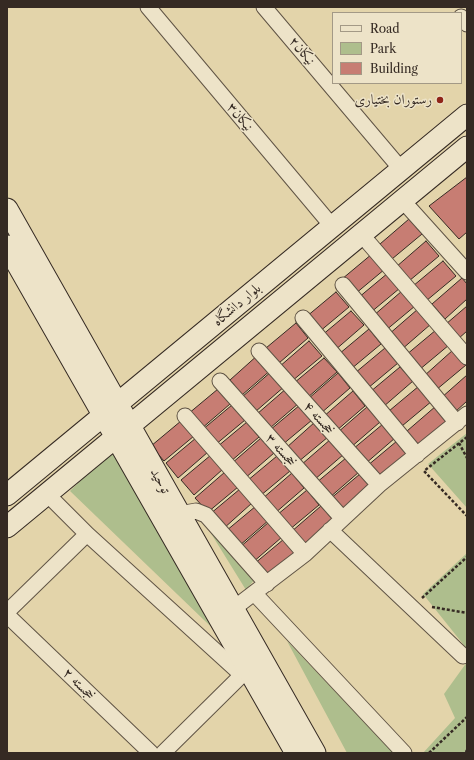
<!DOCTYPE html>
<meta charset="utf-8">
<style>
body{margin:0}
#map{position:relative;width:474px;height:760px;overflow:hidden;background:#e3d4aa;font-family:"Libre Caslon Text",serif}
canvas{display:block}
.frame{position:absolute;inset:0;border:8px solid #352a23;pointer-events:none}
.legend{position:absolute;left:332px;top:12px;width:130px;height:72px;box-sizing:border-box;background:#ede3c8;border:1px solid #a39986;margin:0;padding:5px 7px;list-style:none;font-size:12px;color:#352a23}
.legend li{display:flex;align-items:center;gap:8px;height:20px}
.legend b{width:20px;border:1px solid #a39986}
</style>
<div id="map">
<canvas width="474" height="760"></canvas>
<div class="frame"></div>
<ul class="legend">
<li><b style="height:5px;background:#ede3c8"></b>Road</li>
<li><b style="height:11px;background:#aebe8d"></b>Park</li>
<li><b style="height:11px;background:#c77d73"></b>Building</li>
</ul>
</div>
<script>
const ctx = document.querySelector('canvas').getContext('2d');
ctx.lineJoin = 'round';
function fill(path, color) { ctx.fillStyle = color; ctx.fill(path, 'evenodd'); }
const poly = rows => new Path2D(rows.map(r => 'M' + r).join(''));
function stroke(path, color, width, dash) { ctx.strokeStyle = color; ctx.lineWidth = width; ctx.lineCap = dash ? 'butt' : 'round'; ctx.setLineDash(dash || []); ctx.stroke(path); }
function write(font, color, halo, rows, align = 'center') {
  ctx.font = font + ' "Libre Caslon Text",Amiri,serif'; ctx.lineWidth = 3; ctx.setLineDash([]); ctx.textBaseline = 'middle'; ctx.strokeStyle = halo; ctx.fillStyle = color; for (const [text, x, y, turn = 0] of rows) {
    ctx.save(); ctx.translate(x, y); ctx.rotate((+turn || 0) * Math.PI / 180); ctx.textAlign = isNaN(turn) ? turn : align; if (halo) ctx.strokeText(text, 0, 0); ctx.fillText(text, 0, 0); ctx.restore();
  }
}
fill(poly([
 [467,433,467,508,428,464],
 [112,449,231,646,70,491],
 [199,514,255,579,246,590],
 [467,553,467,649,423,594],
 [287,641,394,753,347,753],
 [467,662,467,753,423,753,455,718,444,694]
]), '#aebe8d');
const building = poly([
 [467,177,467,232,459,239,429,206,467,177],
 [409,219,422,234,392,259,380,244,409,219],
 [426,241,439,256,409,281,396,267,426,241],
 [372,254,385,269,355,294,342,279,372,254],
 [443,261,456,276,426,301,413,286,443,261],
 [388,273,400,288,370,313,358,298,388,273],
 [462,278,467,284,467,299,445,319,432,304,462,278],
 [402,291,415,306,385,331,373,316,402,291],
 [336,292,349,307,319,332,306,317,336,292],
 [467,306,467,331,458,339,446,324,467,306],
 [418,309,431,324,401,350,388,335,418,309],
 [351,311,364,325,334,351,321,336,351,311],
 [296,323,308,338,279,363,266,348,296,323],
 [369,329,381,344,351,369,339,354,369,329],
 [436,330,449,345,419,370,406,355,436,330],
 [309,341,322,356,292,381,279,367,309,341],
 [385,348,398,363,368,388,355,373,385,348],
 [453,350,466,365,436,390,424,376,453,350],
 [259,354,272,369,242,395,230,380,259,354],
 [324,358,337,372,307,398,294,383,324,358],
 [400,367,413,381,383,407,370,392,400,367],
 [272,371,285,386,255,412,242,397,272,371],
 [338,373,350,388,320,414,308,399,338,373],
 [467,375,467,401,454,413,441,398,467,375],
 [419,386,432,401,402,426,389,411,419,386],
 [287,388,299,403,270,428,257,414,287,388],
 [218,389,230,404,201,429,188,414,218,389],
 [353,391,365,406,336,431,323,417,353,391],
 [232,405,245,420,215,445,202,430,232,405],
 [300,405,312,420,282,445,270,430,300,405],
 [436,406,449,420,419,446,407,431,436,406],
 [367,407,380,422,350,448,337,433,367,407],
 [181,421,194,436,164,461,151,446,181,421],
 [247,422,259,437,230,462,217,447,247,422],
 [315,422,328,437,298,462,286,448,315,422],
 [383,424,395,438,365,464,353,449,383,424],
 [196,438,208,452,178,478,166,463,196,438],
 [261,438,274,453,244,479,231,464,261,438],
 [331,439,344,454,314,480,301,465,331,439],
 [397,441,410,456,380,481,367,466,397,441],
 [211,455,223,469,194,495,181,480,211,455],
 [277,456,290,471,260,496,247,481,277,456],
 [346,458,359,472,329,498,316,483,346,458],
 [225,472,238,487,208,512,195,498,225,472],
 [292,473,304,488,274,514,262,499,292,473],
 [360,474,373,488,343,514,330,499,360,474],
 [240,489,252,503,223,529,210,514,240,489],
 [307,490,319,505,289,530,277,515,307,490],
 [256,506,269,520,239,546,226,531,256,506],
 [321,506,334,521,304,547,291,532,321,506],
 [269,522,282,537,252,563,239,548,269,522],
 [284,539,297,554,267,579,254,564,284,539]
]);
fill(building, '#c77d73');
stroke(building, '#352a23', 1);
const street = poly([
 [148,7,332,226],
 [264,7,401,169],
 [461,17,467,24],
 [403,201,467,272],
 [361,234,467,357],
 [343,285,457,423],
 [303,318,417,455],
 [259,351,379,485],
 [220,381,342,518],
 [185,416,305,554],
 [47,494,87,534,242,675],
 [179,514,196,511,206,515,267,584],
 [330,530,463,656],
 [254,593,404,753],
 [233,609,305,554,379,485,467,414],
 [7,612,87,534],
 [7,615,151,753],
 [163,753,249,668]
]);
const secondary = poly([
 [7,209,315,753],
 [7,246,296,753],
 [7,495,467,115],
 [7,527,467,147]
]);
stroke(street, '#605445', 17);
stroke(secondary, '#352a23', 23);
stroke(poly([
 [467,437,424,471,467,516],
 [459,443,467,458],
 [422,598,467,557],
 [432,607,467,613],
 [429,753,467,717],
 [466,753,467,749]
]), '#352a23', 2.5, [3, 2]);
stroke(street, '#ede3c8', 15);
stroke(secondary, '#ede3c8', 21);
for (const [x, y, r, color] of [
 [440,100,4,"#8f2418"]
]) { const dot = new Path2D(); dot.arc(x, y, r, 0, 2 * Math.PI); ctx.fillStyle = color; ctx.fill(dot); stroke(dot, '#ede3c8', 1.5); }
write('14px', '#352a23', '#ede3c8', [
 ["نیکان۲",302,51,50],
 ["نیکان۳",240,117,50],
 ["بلوار دانشگاه",237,305,-40],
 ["خجسته ۴",319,418,48],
 ["خجسته ۳",281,450,48],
 ["توحید",160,481,61],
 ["خجسته ۲",79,684,44]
]);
write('14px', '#352a23', '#ede3c8', [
 ["رستوران بختیاری",432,100]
], 'right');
</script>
